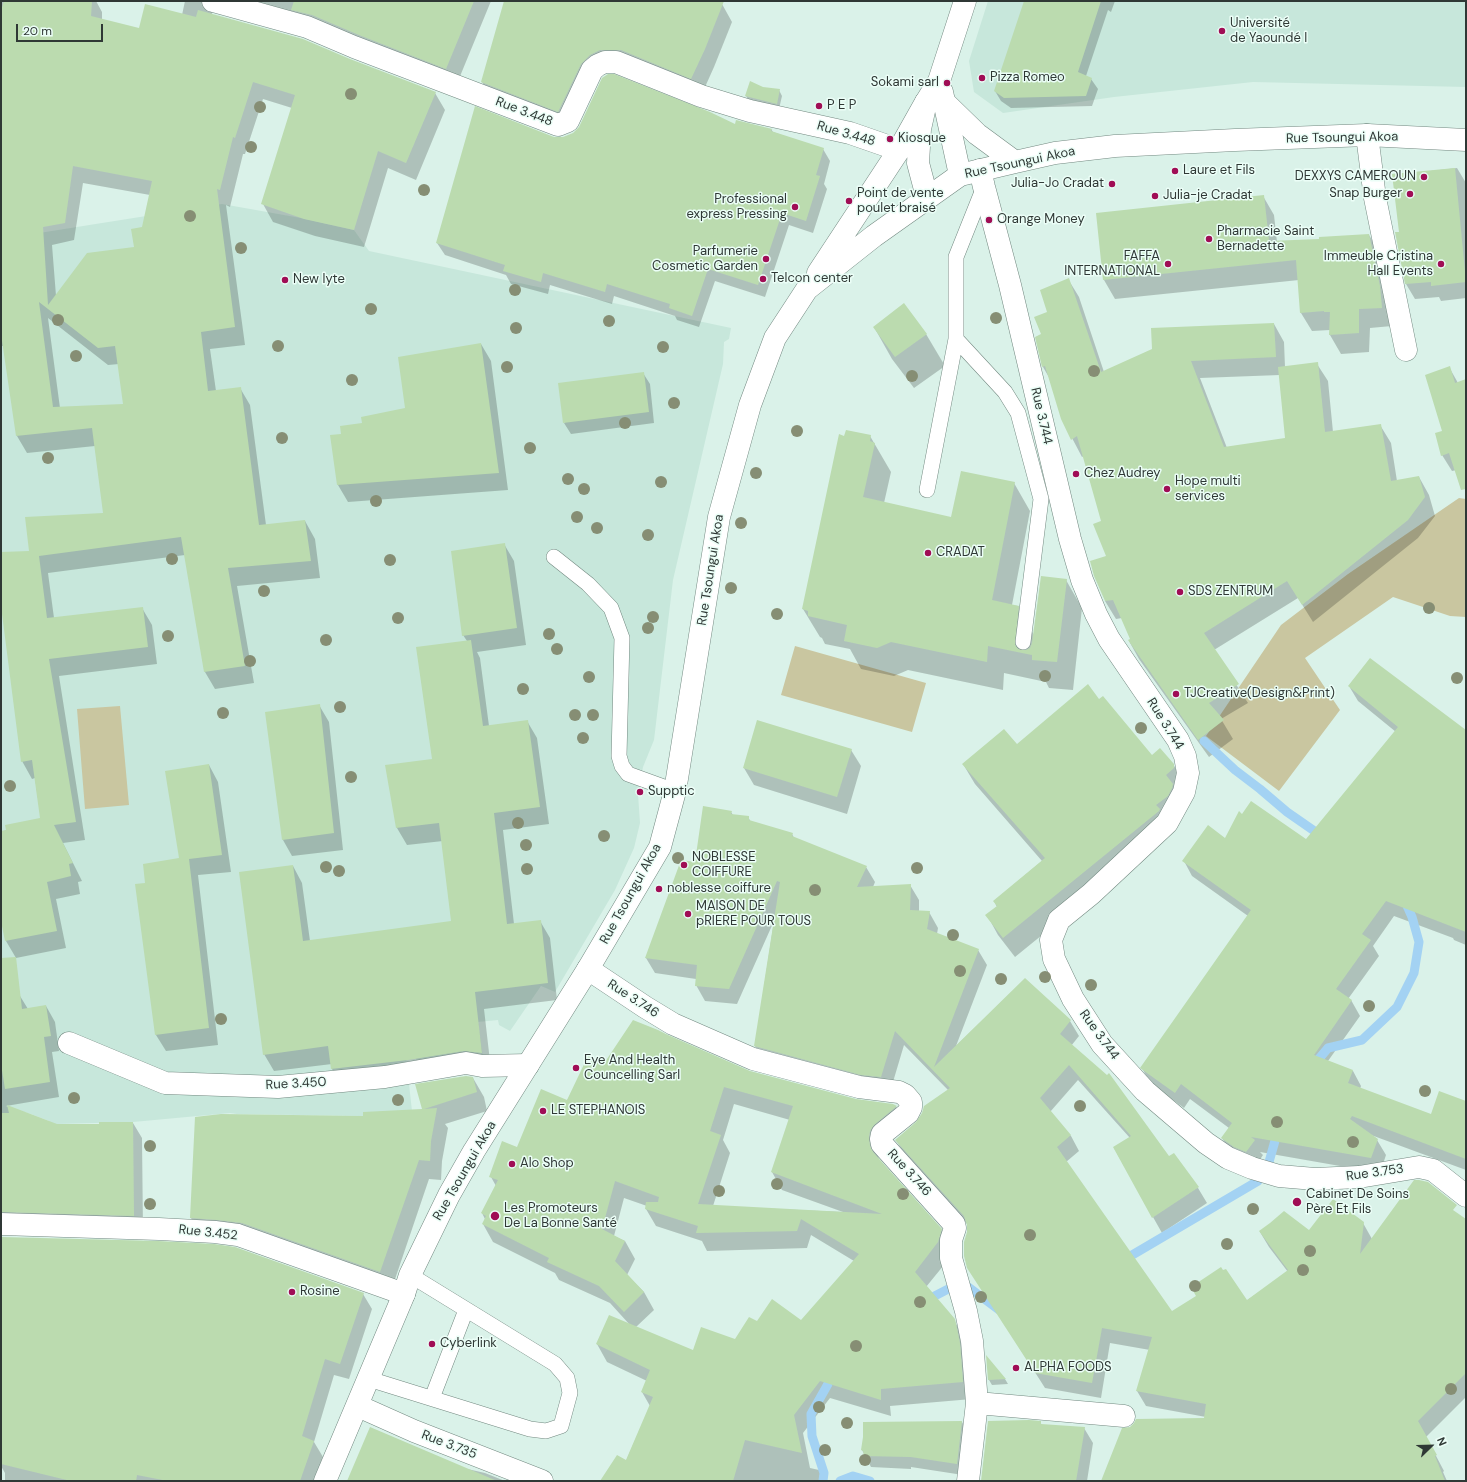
<!DOCTYPE html>
<meta charset="utf-8">
<style>
body{margin:0}
#map{position:relative;width:1467px;height:1482px;overflow:hidden;background:#daf2e9;font-family:"DM Sans",sans-serif}
canvas{display:block}
.frame{position:absolute;inset:0;border:2px solid #2f3835;pointer-events:none}
.north{position:absolute;left:1411px;top:1426px;width:40px;height:40px;-webkit-text-stroke:3px #ebfef7;paint-order:stroke;rotate:67deg;font-size:11px;font-weight:700;line-height:16px;text-align:center;color:#2f3835}
.north::after{content:'';display:block;margin:auto;width:14px;height:18px;background:#2f3835;clip-path:polygon(50% 0,100% 100%,50% 72%,0 100%)}
.scale{position:absolute;left:16px;top:24px;width:87px;height:18px;box-sizing:border-box;border:2px solid #2f3835;border-top:0;padding-left:5px;font-size:12px;line-height:14px;white-space:nowrap;color:#2f3835;-webkit-text-stroke:3px #ebfef7;paint-order:stroke}
</style>
<div id="map">
<canvas width="1467" height="1482"></canvas>
<div class="frame"></div>
<div class="north">N</div>
<div class="scale">20 m</div>
</div>
<script>
const ctx = document.querySelector('canvas').getContext('2d');
ctx.lineJoin = 'round';
function fill(path, color) { ctx.fillStyle = color; ctx.fill(path, 'evenodd'); }
const poly = rows => new Path2D(rows.map(r => 'M' + r).join(''));
function stroke(path, color, width, dash) { ctx.strokeStyle = color; ctx.lineWidth = width; ctx.lineCap = dash ? 'butt' : 'round'; ctx.setLineDash(dash || []); ctx.stroke(path); }
function write(font, color, halo, rows, align = 'center') {
  ctx.font = font + ' "DM Sans",sans-serif'; ctx.lineWidth = 3; ctx.setLineDash([]); ctx.textBaseline = 'middle'; ctx.strokeStyle = halo; ctx.fillStyle = color; for (const [text, x, y, turn = 0] of rows) {
    ctx.save(); ctx.translate(x, y); ctx.rotate((+turn || 0) * Math.PI / 180); ctx.textAlign = isNaN(turn) ? turn : align; if (halo) ctx.strokeText(text, 0, 0); ctx.fillText(text, 0, 0); ctx.restore();
  }
}
fill(poly([
 [988,1,1466,1,1466,87,1253,82,1114,97,1003,113,974,92,969,61],
 [222,204,301,218,354,230,369,251,731,328,729,339,724,342,723,364,673,580,654,740,643,767,638,794,640,823,634,848,615,890,555,992,541,986,510,1031,499,1025,498,1020,478,1022,483,1058,417,1067,412,1030,403,1030,412,1111,363,1120,360,1116,237,1114,230,1113,133,1122,57,1124,56,1130,48,1129,49,1121,28,1113,11,1109,11,1114,1,1113,1,239]
]), '#c7e7db');
fill(poly([
 [1459,498,1466,499,1466,617,1450,616,1393,597,1305,658,1340,710,1279,791,1206,736,1281,625,1348,574],
 [795,646,926,683,912,732,781,695],
 [120,706,129,805,85,809,77,709]
]), '#c9c6a0');
fill(poly([
 [1,1,96,1,102,12,102,20,140,30,182,15,185,1,491,1,456,86,370,53,214,10,211,15,349,60,435,93,445,110,416,180,388,168,364,247,315,236,273,222,263,204,292,108,263,99,245,154,243,154,230,207,226,205,245,345,210,349,216,391,240,388,250,405,266,525,305,521,315,539,320,578,237,586,254,683,215,689,205,672,185,555,48,573,54,618,142,608,152,625,157,664,59,676,85,840,63,843,82,881,78,882,80,894,56,899,66,948,16,958,6,941,1,916,1,832,41,819,35,778,32,779,22,761,1,598,1,553,31,552,104,514,95,446,27,453,17,436,4,346,1,346],
 [83,183,150,195,143,228,135,248,56,296,52,245,74,240],
 [48,318,108,365,119,364,124,405,60,408],
 [505,1,713,1,722,4,732,22,714,67,701,96,631,68,600,73,568,129,493,100,482,82],
 [1025,1,1115,1,1111,12,1108,10,1086,76,1091,79,1098,89,1092,106,1011,108,1001,101,995,91],
 [751,82,762,88,779,90,782,96,779,109,749,101,746,96],
 [736,125,771,129,773,132,823,149,830,161,824,184,827,189,813,233,789,225,765,297,715,281,699,327,677,320,675,316,614,296,612,304,550,285,548,294,511,284,506,275,445,255,437,243,553,138],
 [1457,168,1466,183,1466,298,1441,301,1439,297,1415,299,1406,284,1394,175],
 [1263,196,1274,215,1277,242,1320,240,1369,235,1380,254,1392,326,1370,328,1369,352,1341,354,1330,335,1330,330,1312,331,1301,313,1299,280,1115,299,1104,280,1097,214],
 [1068,279,1079,297,1104,372,1274,324,1284,342,1285,367,1317,364,1328,381,1333,432,1380,425,1391,443,1397,481,1419,477,1429,495,1435,516,1418,538,1313,622,1298,598,1214,650,1248,703,1221,719,1233,739,1209,757,1139,659,1129,641,1131,640,1122,618,1116,619,1105,601,1107,557,1102,521,1084,456,1082,457,1062,419,1050,379,1043,367,1042,335,1048,312],
 [1280,375,1286,439,1227,448,1200,378],
 [874,327,926,334,945,366,914,388,892,359],
 [481,344,491,361,508,490,348,502,338,485,342,435,363,424,406,409],
 [1449,367,1458,383,1466,380,1466,468,1452,471,1442,455],
 [643,373,650,384,654,423,571,434,564,423],
 [870,436,891,472,884,503,952,518,1014,483,1030,511,1012,605,1018,606,1034,635,1066,580,1082,608,1073,690,1049,688,1046,682,1004,673,1003,690,908,670,894,676,861,669,850,649,825,644,822,638,820,637,803,609,845,437],
 [504,544,514,561,526,645,477,652,480,658,489,726,527,721,537,738,549,824,503,830,514,924,540,921,550,938,557,1000,484,1009,491,1070,342,1086,332,1069,332,1064,274,1071,264,1054,293,866,302,883,310,941,452,922,443,841,407,845,397,828,386,766,433,760,467,641,463,635],
 [1349,686,1466,731,1466,945,1454,940,1453,938,1394,916,1373,946,1379,956,1348,999,1351,1000,1360,1016,1328,1061,1353,1071,1361,1086,1360,1089,1431,1115,1466,1102,1466,1170,1371,1135,1377,1140,1386,1155,1380,1173,1260,1152,1263,1155,1255,1167,1231,1153,1222,1138,1229,1128,1190,1099,1184,1108,1150,1083,1142,1068,1248,916,1192,876,1184,861,1226,839,1243,815,1306,840,1396,732,1358,701],
 [1099,700,1152,756,1173,764,1185,785,1170,831,1015,957,998,935,987,915,997,907,994,901,1042,861,975,784,963,764,1017,746],
 [319,705,329,722,343,850,292,856,283,840],
 [851,750,861,766,847,814,754,785,744,768],
 [209,765,218,782,231,872,198,875,218,1045,166,1051,156,1035,146,884,180,859],
 [731,812,733,815,748,817,751,822,792,834,794,838,866,867,875,882,873,887,910,885,919,900,919,911,929,912,938,928,937,934,978,950,987,965,956,1046,1025,979,1070,1021,1079,1036,1071,1046,1169,1158,1174,1155,1198,1188,1207,1203,1162,1233,1114,1148,1130,1138,1078,1080,1050,1112,1071,1136,1079,1151,1066,1162,1172,1313,1246,1301,1288,1272,1269,1247,1260,1232,1309,1232,1363,1223,1372,1239,1466,1221,1466,1397,1426,1437,1444,1471,1443,1472,1447,1481,1102,1481,1205,1419,1206,1417,1146,1406,1137,1391,1150,1350,1110,1343,1101,1398,1045,1388,968,1267,968,1225,905,1155,896,1140,917,1123,948,1090,904,1045,890,1092,764,1061,755,1046,774,921,737,1004,705,1001,696,985,696,979,655,973,646,958,695,863],
 [20,996,28,1009,46,1006,55,1022,59,1051,52,1052,59,1097,6,1106,57,1125,100,1125,133,1123,142,1138,143,1231,1,1232,1,1070,3,1070,1,1057,1,998],
 [605,1063,749,1072,856,1100,896,1107,906,1124,878,1155,879,1161,941,1229,951,1247,948,1260,926,1287,954,1320,964,1338,972,1399,890,1406,891,1416,830,1398,803,1433,810,1468,819,1470,825,1481,613,1481,626,1461,650,1406,642,1392,647,1381,607,1362,597,1344,630,1325,610,1303,559,1280,555,1273,493,1242,483,1224,485,1219,482,1213,496,1186,491,1177,518,1148],
 [734,1104,790,1120,772,1172,782,1190,843,1212,713,1206,730,1153,723,1140],
 [624,1198,647,1206,646,1209,656,1226,702,1241,707,1251,807,1248,811,1235,854,1261,801,1321,757,1323,735,1340,693,1351,636,1327,654,1310,644,1292,627,1275,635,1259,625,1241,614,1236],
 [473,1078,484,1097,487,1111,445,1124,448,1128,442,1161,441,1180,429,1179,391,1291,254,1242,202,1237,191,1218,364,1117,424,1110,416,1085],
 [1,1237,363,1294,372,1309,349,1379,334,1375,314,1442,323,1457,315,1481,5,1481,5,1473,1,1466],
 [987,1358,1005,1379,1008,1384,992,1385,989,1380],
 [962,1422,968,1433,963,1475,911,1467,911,1469,871,1467,862,1450],
 [1040,1422,1042,1425,1084,1428,1093,1443,1087,1481,991,1481],
 [463,1468,485,1473,505,1481,348,1481]
]), '#0003');
stroke(poly([
 [1204,741,1235,770,1260,789,1287,812,1323,837],
 [1312,1067,1328,1048,1362,1040,1397,1007,1414,973,1419,942,1412,917,1404,899],
 [1122,1261,1258,1181,1269,1162,1278,1130],
 [963,1283,999,1310],
 [925,1301,954,1286],
 [823,1481,824,1473,812,1436,811,1414,828,1384],
 [840,1481,853,1476,870,1481]
]), '#a3d2f3', 9);
fill(poly([
 [4,1,92,1,91,16,139,28,145,4,196,17,198,10,303,39,350,59,436,92,406,163,378,151,354,230,304,219,261,204,295,95,253,82,235,138,233,137,220,190,217,189,235,327,201,332,208,391,241,387,259,525,305,520,311,561,228,568,245,666,204,672,181,537,39,556,47,618,143,607,148,647,49,659,76,822,54,825,73,863,69,864,71,876,47,882,57,931,5,941,1,921,1,831,6,830,5,825,40,818,32,760,21,762,1,606,1,552,29,551,25,517,103,513,92,428,16,436,1,334,1,11],
 [73,166,152,181,142,227,131,229,134,247,87,253,48,305,43,227,65,223],
 [39,302,98,348,115,346,123,404,53,407],
 [294,1,474,1,446,69,359,35,312,15,291,10],
 [504,1,724,1,705,49,691,79,621,50,600,50,590,55,581,64,558,112,481,82],
 [1024,1,1101,1,1078,72,1092,78,1086,96,1004,98,994,91],
 [608,74,614,74,710,112,735,124,736,120,772,129,771,131,824,148,816,175,820,176,806,221,782,213,758,285,708,269,692,316,669,308,670,304,607,284,605,292,543,273,541,282,503,271,505,265,436,243,475,106,554,137,563,137,573,133,579,127,602,78],
 [750,81,763,87,780,89,777,104,745,96],
 [1455,168,1466,282,1431,286,1431,282,1405,284,1395,232,1399,232,1392,174],
 [1264,195,1269,241,1319,239,1319,237,1369,234,1380,286,1382,308,1359,309,1359,333,1329,335,1330,312,1324,312,1324,311,1300,313,1296,260,1103,280,1096,213],
 [1069,278,1101,372,1152,349,1151,328,1274,323,1276,357,1191,361,1224,447,1285,438,1278,367,1318,362,1325,432,1381,424,1391,481,1419,476,1425,497,1408,520,1302,605,1287,581,1204,633,1239,684,1209,703,1224,720,1198,740,1128,640,1130,639,1113,600,1105,601,1094,576,1090,561,1106,556,1093,524,1101,521,1077,436,1071,440,1061,419,1045,366,1042,367,1035,337,1041,334,1034,317,1047,312,1040,290],
 [904,303,927,334,895,357,873,327],
 [481,343,499,473,337,485,330,435,341,434,340,426,362,423,361,417,405,408,398,357],
 [1450,366,1455,383,1466,379,1466,489,1461,490,1449,453,1441,456,1435,433,1442,431,1425,375],
 [644,372,649,412,563,423,558,383],
 [846,430,871,435,870,441,875,443,863,497,951,517,961,471,1015,482,992,600,1019,606,1015,645,1018,649,1026,650,1030,648,1032,643,1041,576,1067,579,1057,662,1032,660,1032,655,988,646,987,662,891,642,877,648,844,641,847,625,808,616,808,611,802,609,839,434,844,436],
 [505,543,517,628,462,636,451,551],
 [471,640,483,726,528,720,540,807,494,813,507,924,541,920,548,983,475,992,482,1053,464,1051,408,1060,331,1069,328,1046,263,1055,239,872,293,865,303,941,451,921,439,823,396,828,385,765,432,759,416,647],
 [1370,658,1466,730,1466,932,1386,901,1362,934,1371,940,1336,989,1352,1000,1314,1055,1353,1070,1348,1083,1431,1114,1439,1091,1466,1101,1466,1159,1352,1116,1350,1119,1378,1139,1371,1158,1251,1137,1255,1140,1246,1152,1234,1147,1221,1138,1232,1123,1181,1084,1175,1093,1140,1068,1251,910,1182,861,1208,825,1225,838,1239,811,1242,814,1251,801,1306,839,1398,727,1348,686],
 [1088,684,1099,699,1103,696,1152,755,1160,748,1174,764,1174,768,1166,775,1173,784,1172,788,1168,796,1156,805,1160,809,1159,811,1003,938,985,915,997,906,993,901,1045,858,962,764,1004,729,1017,744],
 [320,704,334,833,282,840,265,712],
 [757,720,852,749,837,797,743,768],
 [209,764,222,855,189,859,209,1028,155,1035,135,884,145,883,143,864,179,858,165,771],
 [703,806,732,811,731,814,749,816,749,820,793,833,792,836,867,866,857,887,911,884,910,910,930,911,927,929,979,949,934,1067,1025,978,1071,1020,1060,1034,1107,1075,1109,1073,1169,1156,1174,1153,1199,1187,1152,1218,1113,1147,1131,1136,1069,1065,1040,1098,1071,1135,1057,1147,1172,1311,1196,1296,1191,1287,1221,1267,1223,1270,1226,1269,1247,1300,1288,1270,1259,1231,1270,1223,1284,1211,1309,1230,1333,1199,1364,1222,1360,1254,1414,1180,1419,1180,1428,1182,1457,1205,1453,1210,1466,1219,1466,1373,1418,1421,1437,1455,1435,1456,1445,1481,1101,1481,1122,1428,1130,1427,1134,1423,1136,1419,1204,1418,1206,1404,1136,1391,1152,1337,1102,1328,1092,1383,1035,1373,967,1268,964,1256,964,1242,967,1232,967,1225,964,1216,895,1140,916,1122,922,1113,924,1106,950,1088,895,1031,881,1077,861,1075,754,1046,780,882,777,881,729,989,695,986,697,965,645,958,681,860,695,862],
 [16,957,22,1009,46,1005,51,1036,44,1037,50,1082,5,1089,1,1064,1,958],
 [633,1020,658,1030,668,1035,750,1071,856,1099,893,1104,897,1106,874,1125,870,1131,869,1137,870,1146,873,1152,942,1229,938,1242,915,1272,955,1319,960,1343,963,1382,881,1389,881,1400,820,1381,794,1415,802,1453,745,1440,733,1481,600,1481,617,1455,626,1460,653,1397,641,1392,650,1370,596,1344,609,1315,693,1350,701,1327,735,1339,749,1317,757,1321,772,1299,801,1320,859,1254,801,1219,797,1231,696,1233,698,1226,645,1209,646,1202,658,1202,659,1197,615,1181,602,1229,625,1241,615,1261,644,1292,624,1312,599,1286,547,1262,549,1258,482,1224,486,1216,481,1213,498,1180,489,1177,502,1141,517,1147,541,1089,567,1100,588,1056,605,1062],
 [724,1087,793,1106,771,1172,882,1214,698,1204,721,1135,710,1131],
 [466,1076,473,1077,477,1092,424,1109,437,1108,431,1141,430,1161,419,1160,380,1272,242,1223,217,1220,190,1218,195,1117,221,1114,363,1116,363,1112,422,1109,415,1084],
 [7,1105,57,1124,99,1124,99,1122,133,1122,134,1216,1,1212,1,1113,9,1113],
 [1,1237,158,1241,214,1244,235,1247,364,1293,340,1364,325,1359,302,1436,314,1441,300,1481,168,1481,137,1475,136,1481,71,1481,1,1464],
 [986,1355,1006,1379,988,1380],
 [1029,1420,1041,1421,1041,1424,1085,1427,1076,1481,981,1481,988,1421],
 [962,1421,957,1464,911,1457,864,1456,863,1451,861,1450,863,1437,863,1422],
 [370,1427,497,1481,347,1481]
]), '#bbdbaf');
const service = poly([
 [956,339,1005,392,1018,413,1041,499,1023,642],
 [927,490,956,339,956,257,984,187],
 [554,557,588,584,611,608,622,638,619,756,622,766,628,774,675,791],
 [369,1379,530,1429,546,1431,561,1426,570,1393,567,1378,555,1364,410,1275],
 [432,1398,466,1310]
]);
const minor = poly([
 [213,1,307,27,354,47,558,125,568,121,592,70,598,65,605,62,616,62,701,96,750,111,850,133,899,150],
 [942,92,960,175],
 [1367,135,1375,198,1406,350],
 [980,170,984,187,1010,285,1070,539,1082,580,1096,614,1109,639,1178,740,1185,756,1188,773,1184,792,1167,823,1091,894,1059,920,1051,940,1054,959,1073,999,1102,1044,1145,1091,1206,1143,1228,1158,1252,1168,1279,1176,1315,1179,1359,1177,1419,1167,1433,1170,1466,1196],
 [927,197,918,163,920,129,926,102,939,81,965,1],
 [588,969,645,1007,673,1024,753,1059,859,1087,899,1092,905,1095,911,1102,911,1107,908,1113,882,1134,881,1139,882,1144,954,1224,955,1228,951,1240,951,1258,966,1311,972,1341,977,1403,968,1481],
 [69,1043,165,1083,278,1087,385,1077,466,1063,482,1066,528,1065],
 [1,1224,159,1229,215,1232,238,1235,404,1294],
 [977,1403,1124,1416],
 [358,1406,414,1431,542,1481]
]);
const secondary = poly([
 [944,102,977,134,1015,162],
 [818,273,899,150,926,102],
 [325,1481,404,1294,410,1275,449,1195,474,1151,588,969,660,847,675,791,719,517,750,405,775,338,807,289,874,236,960,175,1015,162,1055,153,1115,146,1235,140,1367,135,1466,140]
]);
stroke(service, '#738981', 16);
stroke(minor, '#738981', 23);
stroke(secondary, '#738981', 23);
stroke(service, '#fff', 15);
stroke(minor, '#fff', 22);
stroke(secondary, '#fff', 22);
ctx.fillStyle = '#868e74';
for (const [x, y] of [
 [351,94],
 [260,107],
 [251,147],
 [424,190],
 [190,216],
 [241,248],
 [515,290],
 [371,309],
 [996,318],
 [58,320],
 [609,321],
 [516,328],
 [278,346],
 [663,347],
 [76,356],
 [507,367],
 [1094,371],
 [912,376],
 [352,380],
 [674,403],
 [625,423],
 [797,431],
 [282,438],
 [530,448],
 [48,458],
 [756,473],
 [568,479],
 [661,482],
 [584,489],
 [376,501],
 [577,517],
 [741,523],
 [597,528],
 [648,535],
 [172,559],
 [390,560],
 [731,588],
 [264,591],
 [1429,608],
 [777,614],
 [653,617],
 [398,618],
 [648,628],
 [549,634],
 [168,636],
 [326,640],
 [557,649],
 [250,661],
 [1045,676],
 [589,677],
 [1457,678],
 [523,689],
 [340,707],
 [223,713],
 [575,715],
 [593,715],
 [1141,728],
 [583,738],
 [351,777],
 [10,786],
 [518,823],
 [604,836],
 [526,845],
 [678,858],
 [326,867],
 [917,868],
 [527,869],
 [339,871],
 [815,890],
 [953,935],
 [960,971],
 [1045,977],
 [1001,979],
 [1091,985],
 [1369,1006],
 [221,1019],
 [1425,1091],
 [74,1098],
 [398,1100],
 [1080,1106],
 [1277,1122],
 [1353,1142],
 [150,1146],
 [777,1184],
 [719,1191],
 [903,1194],
 [150,1204],
 [1253,1209],
 [1030,1235],
 [1227,1244],
 [1310,1251],
 [1303,1270],
 [1195,1286],
 [981,1297],
 [920,1302],
 [856,1346],
 [1451,1389],
 [819,1407],
 [847,1423],
 [825,1450],
 [865,1460]
]) { ctx.beginPath(); ctx.arc(x, y, 6, 0, 2 * Math.PI); ctx.fill(); }
for (const [x, y, r, color] of [
 [1222,31,4,"#a00d55"],
 [982,78,4,"#a00d55"],
 [947,83,4,"#a00d55"],
 [819,106,4,"#a00d55"],
 [890,139,4,"#a00d55"],
 [1175,171,4,"#a00d55"],
 [1424,177,4,"#a00d55"],
 [1112,184,4,"#a00d55"],
 [1410,194,4,"#a00d55"],
 [1155,196,4,"#a00d55"],
 [849,201,4,"#a00d55"],
 [795,207,4,"#a00d55"],
 [989,220,4,"#a00d55"],
 [1209,239,4,"#a00d55"],
 [766,259,4,"#a00d55"],
 [1168,264,4,"#a00d55"],
 [1441,264,4,"#a00d55"],
 [763,279,4,"#a00d55"],
 [285,280,4,"#a00d55"],
 [1076,474,4,"#a00d55"],
 [1167,489,4,"#a00d55"],
 [928,553,4,"#a00d55"],
 [1180,592,4,"#a00d55"],
 [1176,694,4,"#a00d55"],
 [640,792,4,"#a00d55"],
 [684,865,4,"#a00d55"],
 [659,889,4,"#a00d55"],
 [688,914,4,"#a00d55"],
 [576,1068,4,"#a00d55"],
 [543,1111,4,"#a00d55"],
 [512,1164,4,"#a00d55"],
 [1297,1202,5,"#a00d55"],
 [495,1216,5,"#a00d55"],
 [292,1292,4,"#a00d55"],
 [432,1344,4,"#a00d55"],
 [1016,1368,4,"#a00d55"]
]) { const dot = new Path2D(); dot.arc(x, y, r, 0, 2 * Math.PI); ctx.fillStyle = color; ctx.fill(dot); stroke(dot, '#ebfef7', 1.5); }
write('13px', '#2f3835', '#ebfef7', [
 ["Université",1230,24],
 ["de Yaoundé I",1230,39],
 ["Pizza Romeo",990,78],
 ["Sokami sarl",939,83,"right"],
 ["P E P",827,106],
 ["Kiosque",898,139],
 ["Laure et Fils",1183,171],
 ["DEXXYS CAMEROUN",1416,177,"right"],
 ["Julia-Jo Cradat",1104,184,"right"],
 ["Point de vente",857,194],
 ["poulet braisé",857,209],
 ["Snap Burger",1402,194,"right"],
 ["Julia-je Cradat",1163,196],
 ["Professional",787,200,"right"],
 ["express Pressing",787,215,"right"],
 ["Orange Money",997,220],
 ["Pharmacie Saint",1217,232],
 ["Bernadette",1217,247],
 ["Parfumerie",758,252,"right"],
 ["Cosmetic Garden",758,267,"right"],
 ["FAFFA",1160,257,"right"],
 ["INTERNATIONAL",1160,272,"right"],
 ["Immeuble Cristina",1433,257,"right"],
 ["Hall Events",1433,272,"right"],
 ["Telcon center",771,279],
 ["New lyte",293,280],
 ["Chez Audrey",1084,474],
 ["Hope multi",1175,482],
 ["services",1175,497],
 ["CRADAT",936,553],
 ["SDS ZENTRUM",1188,592],
 ["TJCreative(Design&Print)",1184,694],
 ["Supptic",648,792],
 ["NOBLESSE",692,858],
 ["COIFFURE",692,873],
 ["noblesse coiffure",667,889],
 ["MAISON DE",696,907],
 ["pRIERE POUR TOUS",696,922],
 ["Eye And Health",584,1061],
 ["Councelling Sarl",584,1076],
 ["LE STEPHANOIS",551,1111],
 ["Alo Shop",520,1164],
 ["Cabinet De Soins",1306,1195],
 ["Père Et Fils",1306,1210],
 ["Les Promoteurs",504,1209],
 ["De La Bonne Santé",504,1224],
 ["Rosine",300,1292],
 ["Cyberlink",440,1344],
 ["ALPHA FOODS",1024,1368]
], 'left');
write('13px', '#2f3835', '#ebfef7', [
 ["Rue 3.448",524,112,21],
 ["Rue 3.448",846,134,16],
 ["Rue Tsoungui Akoa",1342,138,-1],
 ["Rue Tsoungui Akoa",1020,163,-12],
 ["Rue 3.744",1041,416,77],
 ["Rue Tsoungui Akoa",711,570,-81],
 ["Rue 3.744",1165,724,58],
 ["Rue Tsoungui Akoa",631,894,-61],
 ["Rue 3.746",633,999,33],
 ["Rue 3.744",1099,1035,54],
 ["Rue 3.450",296,1084,-3],
 ["Rue Tsoungui Akoa",465,1171,-60],
 ["Rue 3.746",909,1173,48],
 ["Rue 3.753",1375,1173,-8],
 ["Rue 3.452",208,1233,6],
 ["Rue 3.735",449,1445,21]
]);
</script>
